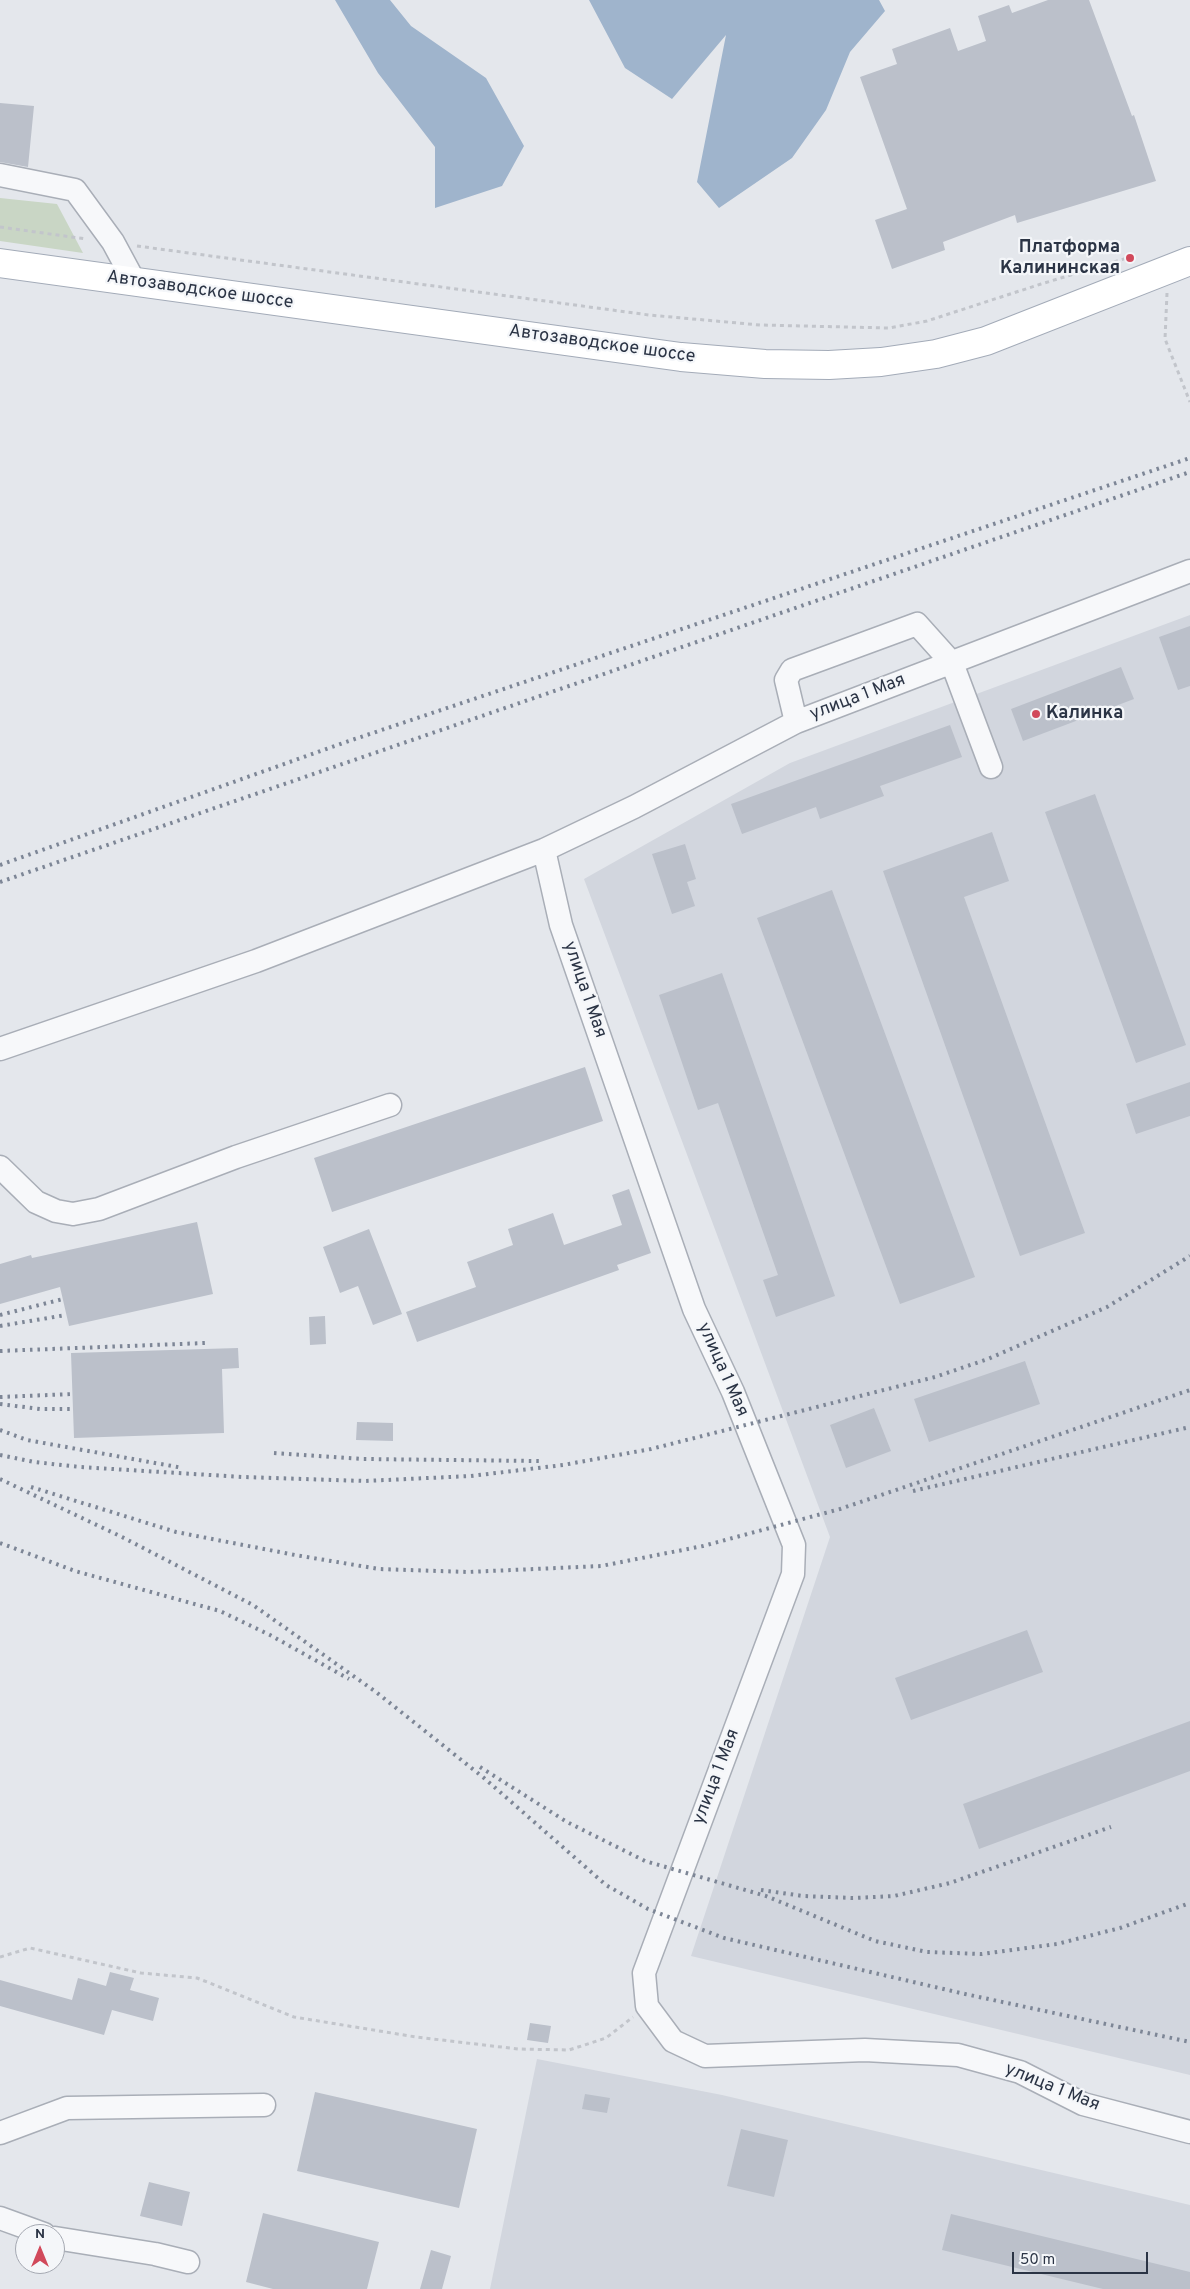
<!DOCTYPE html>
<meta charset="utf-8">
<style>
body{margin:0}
#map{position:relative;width:1190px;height:2289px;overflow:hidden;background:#e4e7ec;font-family:Overpass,sans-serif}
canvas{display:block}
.north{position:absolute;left:15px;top:2224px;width:50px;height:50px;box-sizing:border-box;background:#f4f6f9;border:1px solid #a4a8b1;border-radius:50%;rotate:0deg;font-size:14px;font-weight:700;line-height:20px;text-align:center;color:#2b3445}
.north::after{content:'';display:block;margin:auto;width:18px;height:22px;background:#d1495b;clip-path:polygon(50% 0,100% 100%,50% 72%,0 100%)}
.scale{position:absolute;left:1012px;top:2252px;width:136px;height:22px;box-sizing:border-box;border:2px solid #2b3445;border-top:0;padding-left:6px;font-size:15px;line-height:18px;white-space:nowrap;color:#2b3445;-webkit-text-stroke:4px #f4f6f9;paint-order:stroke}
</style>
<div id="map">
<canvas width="1190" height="2289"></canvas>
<div class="north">N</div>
<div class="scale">50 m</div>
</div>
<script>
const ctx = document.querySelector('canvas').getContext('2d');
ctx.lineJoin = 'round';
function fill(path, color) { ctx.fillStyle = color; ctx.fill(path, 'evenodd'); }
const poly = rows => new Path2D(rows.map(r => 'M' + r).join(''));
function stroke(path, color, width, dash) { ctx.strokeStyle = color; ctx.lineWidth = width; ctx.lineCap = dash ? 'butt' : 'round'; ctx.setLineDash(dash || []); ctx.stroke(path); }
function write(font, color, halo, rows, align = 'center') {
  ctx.font = font + ' Overpass,sans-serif'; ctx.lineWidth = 4.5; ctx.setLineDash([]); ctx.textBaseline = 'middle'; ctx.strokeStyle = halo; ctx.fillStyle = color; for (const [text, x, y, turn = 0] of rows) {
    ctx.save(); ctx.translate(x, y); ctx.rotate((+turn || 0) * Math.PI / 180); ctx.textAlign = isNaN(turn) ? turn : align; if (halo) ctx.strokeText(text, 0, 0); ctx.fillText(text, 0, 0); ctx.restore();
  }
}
fill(poly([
 [1190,615,1190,2075,691,1956,830,1537,584,879,790,763],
 [537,2059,722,2095,1190,2205,1190,2289,490,2289]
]), '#d2d6de');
fill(poly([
 [0,198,57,204,83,253,0,241]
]), '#c9d6c5');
fill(poly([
 [335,0,390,0,411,26,486,78,524,146,502,186,435,208,435,147,378,73],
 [589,0,879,0,885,11,850,52,826,110,792,158,719,208,697,182,726,35,672,99,625,68]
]), '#9fb4cc');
fill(poly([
 [1048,0,1089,0,1132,116,1134,115,1156,181,1017,223,1015,215,943,242,945,250,892,269,875,220,907,209,860,77,897,64,892,49,950,28,958,51,986,41,978,16,1009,5,1012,13],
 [0,103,34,106,28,167,0,162],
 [1190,626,1190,686,1178,690,1159,637],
 [1121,667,1134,699,1023,741,1011,709],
 [950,725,962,757,880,786,884,796,820,819,816,807,742,834,731,804],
 [1095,794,1186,1045,1136,1063,1045,812],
 [992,832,1009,881,964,897,1085,1233,1020,1256,883,871],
 [685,844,696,879,687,882,695,906,672,914,652,854],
 [832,890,975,1277,900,1304,757,918],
 [722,973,835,1296,776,1317,763,1280,778,1275,718,1103,698,1110,659,995],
 [585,1067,603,1121,332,1212,314,1158],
 [1190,1082,1190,1116,1136,1134,1126,1104],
 [629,1189,651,1253,617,1265,619,1270,417,1342,406,1312,476,1287,467,1262,513,1245,508,1229,553,1213,564,1245,622,1225,612,1195],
 [197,1222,213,1294,69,1326,60,1287,0,1304,0,1264,31,1255,32,1258],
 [369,1229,402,1314,373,1325,358,1286,340,1293,323,1247],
 [325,1316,326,1344,310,1345,309,1317],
 [238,1348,239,1368,222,1369,224,1433,74,1438,71,1353],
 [1025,1361,1040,1404,929,1442,914,1399],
 [874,1408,891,1451,846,1468,830,1425],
 [357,1422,393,1423,393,1441,356,1440],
 [1027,1630,1043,1672,911,1720,895,1678],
 [1190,1721,1190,1771,979,1849,963,1804],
 [110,1972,134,1978,130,1990,159,1998,153,2021,112,2010,104,2035,0,2006,0,1980,72,2000,78,1978,106,1986],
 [530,2023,551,2026,548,2043,527,2040],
 [315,2092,477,2129,459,2208,297,2171],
 [585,2094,610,2098,607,2113,582,2109],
 [741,2129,788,2140,774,2197,727,2186],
 [149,2182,190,2192,182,2226,140,2216],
 [263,2213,379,2242,367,2289,273,2289,246,2282],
 [951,2214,1190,2272,1190,2289,1103,2289,942,2250],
 [431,2250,451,2256,442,2289,420,2289]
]), '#bbc0ca');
const minor = poly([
 [0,175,75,190,113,242,134,281],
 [796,722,786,680,792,670,917,624,952,663,991,767],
 [544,850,561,925,694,1309,733,1392,794,1545,793,1574,644,1973,647,2006,673,2041,705,2056,865,2050,958,2055,1020,2072,1083,2104,1190,2132],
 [0,1049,256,961,544,850,634,807,796,722,1190,571],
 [0,1167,36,1202,56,1211,73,1214,99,1209,236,1157,390,1105],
 [0,2133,67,2108,264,2105],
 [0,2218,44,2234],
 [55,2238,155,2254,188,2262]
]);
const major = poly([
 [0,263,681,357,765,364,829,365,881,362,936,354,986,341,1190,261]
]);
stroke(minor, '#a9aeb7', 25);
stroke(major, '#a3abb8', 30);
stroke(poly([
 [0,227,86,239],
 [137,246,649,315,760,325,889,328,927,321,1041,284,1137,255],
 [1167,293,1165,339,1190,402],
 [0,1957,30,1948,141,1973,197,1978,294,2017,416,2037,518,2049,569,2050,606,2038,633,2017]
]), '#c2c5cb', 3, [4, 4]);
stroke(minor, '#f7f8fa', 22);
stroke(major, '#fff', 28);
stroke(poly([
 [0,865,346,742,1190,458],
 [0,882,1190,472],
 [0,1315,63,1299],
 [0,1326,66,1315],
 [0,1351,205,1343],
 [0,1397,73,1394],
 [0,1404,40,1409,73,1409],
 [0,1430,27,1440,183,1468],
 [274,1453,363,1459,539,1461],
 [0,1455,34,1462,80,1467,243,1477,365,1481,471,1476,563,1465,651,1449,935,1377,988,1359,1107,1307,1190,1256],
 [0,1479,122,1537,253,1605,376,1692,484,1778,606,1885,648,1909,724,1938,965,1994,1190,2042],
 [31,1487,176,1532,295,1555,379,1569,468,1572,601,1566,703,1546,840,1509,1190,1390],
 [913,1491,1190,1427],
 [0,1543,75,1571,220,1611,270,1635,349,1679],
 [480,1767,567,1822,645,1861,766,1896,875,1941,927,1952,982,1954,1057,1944,1120,1928,1190,1903],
 [761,1890,803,1896,853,1898,894,1896,950,1883,1111,1827]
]), '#7d8696', 4, [2.5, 5]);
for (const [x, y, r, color] of [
 [1130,258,5,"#d1495b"],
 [1036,714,5,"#d1495b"]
]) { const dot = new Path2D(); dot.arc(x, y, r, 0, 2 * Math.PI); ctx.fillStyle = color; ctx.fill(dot); stroke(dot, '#f4f6f9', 2); }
write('bold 18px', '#2b3445', '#f4f6f9', [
 ["Платформа",1120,248],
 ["Калининская",1120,269],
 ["Калинка",1046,714,"left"]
], 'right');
write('18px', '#2b3445', '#f4f6f9', [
 ["Автозаводское шоссе",200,291,8],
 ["Автозаводское шоссе",602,345,8],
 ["улица 1 Мая",858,698,-21],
 ["улица 1 Мая",584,990,71],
 ["улица 1 Мая",722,1370,66],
 ["улица 1 Мая",717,1777,-69],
 ["улица 1 Мая",1052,2088,22]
]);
</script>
